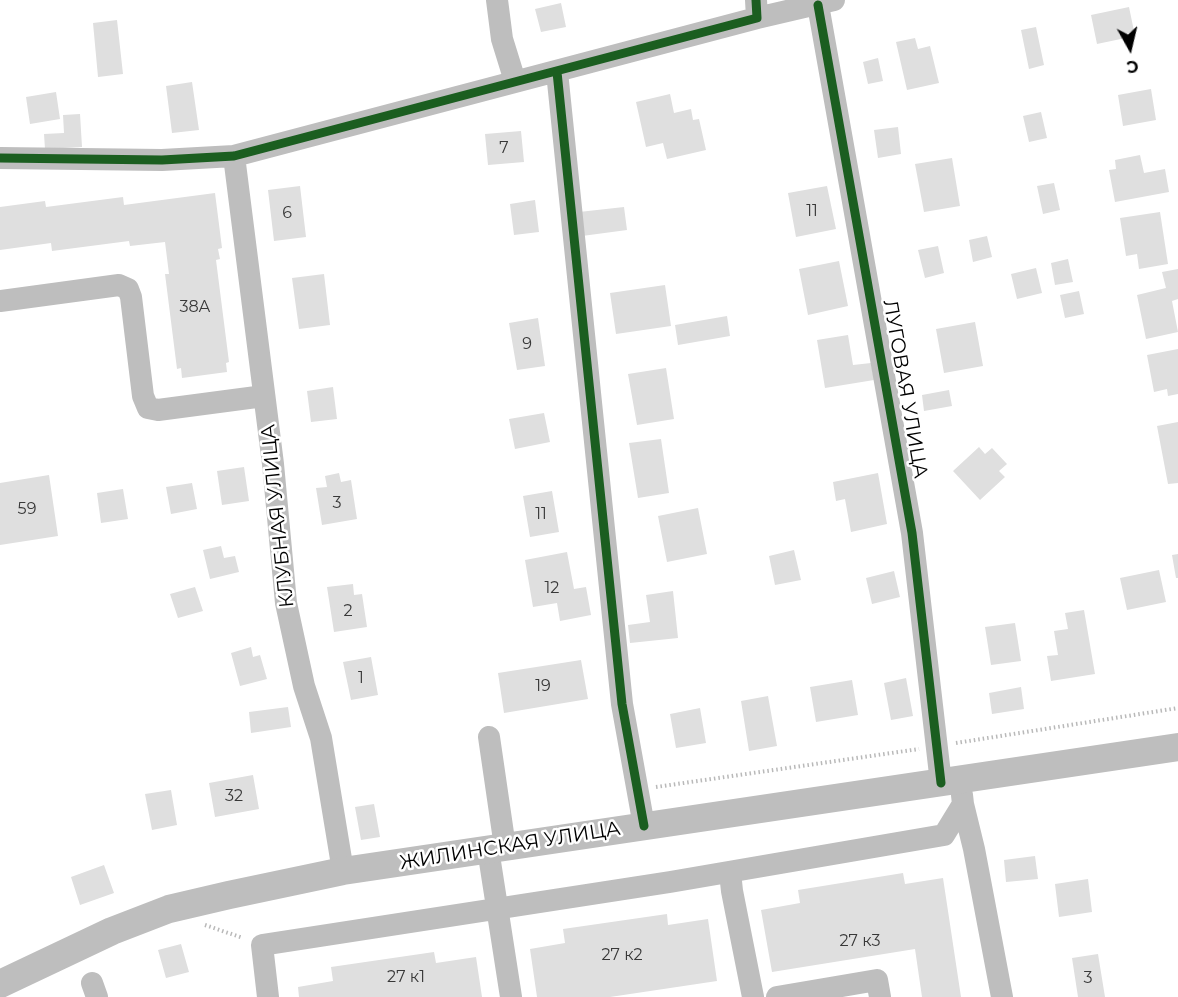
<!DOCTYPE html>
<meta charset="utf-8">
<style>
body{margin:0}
#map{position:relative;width:1178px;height:997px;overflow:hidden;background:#fff;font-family:Montserrat,sans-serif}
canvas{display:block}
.north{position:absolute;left:1100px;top:18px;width:60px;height:60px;-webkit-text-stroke:4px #fff;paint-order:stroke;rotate:172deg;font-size:16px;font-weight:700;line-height:24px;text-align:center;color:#000}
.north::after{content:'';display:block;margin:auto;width:21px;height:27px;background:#000;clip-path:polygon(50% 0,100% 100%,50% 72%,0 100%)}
</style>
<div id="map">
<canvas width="1178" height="997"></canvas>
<div class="north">С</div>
</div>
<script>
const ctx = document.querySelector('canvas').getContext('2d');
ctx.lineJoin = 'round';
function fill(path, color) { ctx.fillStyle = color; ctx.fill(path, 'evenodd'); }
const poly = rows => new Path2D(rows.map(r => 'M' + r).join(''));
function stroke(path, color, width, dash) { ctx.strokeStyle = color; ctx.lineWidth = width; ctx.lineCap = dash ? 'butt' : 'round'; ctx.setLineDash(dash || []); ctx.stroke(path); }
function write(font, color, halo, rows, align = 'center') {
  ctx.font = font + ' Montserrat,sans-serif'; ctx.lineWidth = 5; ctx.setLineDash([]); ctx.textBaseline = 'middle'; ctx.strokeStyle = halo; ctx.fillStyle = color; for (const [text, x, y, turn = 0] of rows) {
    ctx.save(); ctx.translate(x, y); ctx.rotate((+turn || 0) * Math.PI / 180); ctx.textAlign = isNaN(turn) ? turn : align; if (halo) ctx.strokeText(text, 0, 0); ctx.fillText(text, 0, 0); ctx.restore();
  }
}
fill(poly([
 [561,3,566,27,541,32,535,9],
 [1129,7,1135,36,1097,44,1091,15],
 [117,20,123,74,98,77,93,23],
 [1036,27,1044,65,1029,69,1021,30],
 [915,38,918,49,930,46,939,83,907,90,896,42],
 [878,58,883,81,868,84,863,62],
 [192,82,199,130,172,133,166,86],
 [1151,89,1156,120,1123,126,1118,95],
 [56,92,60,119,30,124,26,97],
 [670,94,674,113,691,109,693,120,699,119,706,150,667,159,663,143,646,147,636,102],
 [1041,112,1047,138,1029,142,1023,116],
 [80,114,82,147,45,149,44,134,64,133,63,115],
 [898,127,901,154,878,158,874,130],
 [521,131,524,162,488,165,485,134],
 [1140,155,1144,173,1165,169,1169,192,1115,202,1109,170,1116,169,1115,160],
 [952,158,960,206,924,212,915,164],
 [1054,183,1060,210,1043,214,1037,186],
 [300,186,306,237,274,241,268,190],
 [827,186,836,229,796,237,788,193],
 [215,193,222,248,218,249,220,259,216,260,229,362,226,363,227,372,182,378,181,368,177,369,165,274,169,274,165,242,130,246,129,241,52,251,51,243,0,250,0,207,45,201,46,207,123,197,124,205],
 [535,200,539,232,514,235,510,204],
 [624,207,627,230,582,236,579,212],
 [1160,212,1168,264,1139,269,1137,254,1126,256,1120,218],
 [987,236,992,257,973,262,969,240],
 [938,246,944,273,925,278,918,250],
 [1068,259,1073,282,1055,285,1051,263],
 [839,261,848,306,808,315,799,269],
 [1036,268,1042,293,1017,299,1011,274],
 [1178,269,1178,299,1172,301,1178,332,1146,339,1137,295,1166,288,1162,272],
 [324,274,330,325,299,329,292,278],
 [665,285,671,326,616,334,610,293],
 [1079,291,1084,314,1065,318,1060,295],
 [727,316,730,336,678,345,675,325],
 [538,318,545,366,517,370,509,323],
 [975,322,983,366,944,373,936,329],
 [848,335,853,365,871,363,874,380,825,388,817,340],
 [1178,349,1178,394,1168,396,1167,389,1154,392,1147,355],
 [666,368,674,419,637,425,628,374],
 [333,387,337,419,311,422,307,391],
 [949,390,952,406,924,411,922,395],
 [544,413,550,442,515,449,509,419],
 [1178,422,1178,483,1168,484,1157,426],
 [661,439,669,493,638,498,629,443],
 [979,447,985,454,992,448,1007,464,999,471,1005,477,980,500,953,471],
 [244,467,249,501,222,505,217,471],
 [339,473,341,482,351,480,357,519,322,525,316,488,327,487,325,476],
 [878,473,887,524,851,532,845,499,836,501,833,482],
 [49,475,58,536,0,545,0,483],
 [192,483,197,509,171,514,166,487],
 [123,489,128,519,101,523,97,493],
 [552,491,559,532,530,537,523,496],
 [698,508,707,554,667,562,658,516],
 [221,546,224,558,235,556,239,572,210,579,203,550],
 [794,550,801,580,775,585,769,556],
 [567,552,574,589,586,587,591,615,560,621,557,603,533,607,525,560],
 [1178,554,1178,578,1176,578,1172,555],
 [1159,570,1166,602,1127,610,1120,578],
 [894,571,900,597,872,604,866,578],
 [353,584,354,595,362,594,367,627,334,632,327,587],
 [195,587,203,611,178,618,170,594],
 [673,591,678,638,630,643,628,625,650,622,646,595],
 [1084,610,1095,674,1051,681,1047,656,1058,655,1054,631,1068,629,1065,613],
 [1015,623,1021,661,991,665,985,627],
 [251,647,253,657,260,655,267,679,240,686,231,653],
 [371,657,378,695,351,700,343,662],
 [581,660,588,699,504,713,498,673],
 [906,678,913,716,891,720,884,683],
 [852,680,858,715,816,722,810,687],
 [1021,687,1024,709,992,714,989,693],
 [768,696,777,746,749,751,741,701],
 [288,707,291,727,251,733,249,712],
 [700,708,706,743,676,748,670,714],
 [253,775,259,809,215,817,209,783],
 [171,790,177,825,152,830,145,794],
 [374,804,380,837,361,840,355,807],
 [1035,856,1038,879,1006,882,1004,860],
 [104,865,114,893,80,905,71,877],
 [903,873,905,884,943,878,961,997,922,997,915,949,772,972,761,910,800,903,798,890],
 [1088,879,1092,912,1059,917,1055,884],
 [667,914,668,925,708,919,717,981,610,997,537,997,530,949,565,943,563,929],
 [181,944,189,972,166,978,158,950],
 [434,952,436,963,476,957,482,997,299,997,298,987,333,981,331,967],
 [1098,954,1105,997,1078,997,1072,958]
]), '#dfdfdf');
stroke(poly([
 [956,743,1178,708],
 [656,787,919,749],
 [205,925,243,938]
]), '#b9b9b9', 4, [1.5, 3]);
stroke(poly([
 [497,0,502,39,515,81],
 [818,5,912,533,941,783],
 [757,18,834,0],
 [557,72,622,704,644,826],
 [234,156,273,464,286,603,304,686,321,738,343,871],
 [0,158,162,160,234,156,757,18,756,0],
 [0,301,119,285,128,289,131,297,143,396,148,408,158,410,264,396],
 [489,737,505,847],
 [962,795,963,804,974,849,1002,997],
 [488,849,511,997],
 [730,872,732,891,753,997],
 [92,983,97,997],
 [268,997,262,945,670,882,944,835,963,804],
 [777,997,877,980,880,997]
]), '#bebebe', 22);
stroke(poly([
 [0,984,112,931,169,909,229,895,343,871,1178,747]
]), '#bebebe', 28);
stroke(poly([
 [818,5,912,533,941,783],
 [557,72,622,704,644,826],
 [0,158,162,160,234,156,757,18,756,0]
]), '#1b5e20', 9);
write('16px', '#383838', null, [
 ["7",504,148],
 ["11",812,211],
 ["6",287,213],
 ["38А",195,307],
 ["9",527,344],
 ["3",337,503],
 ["59",27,509],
 ["11",541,514],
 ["12",552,588],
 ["2",348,611],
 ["1",361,678],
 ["19",543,686],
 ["32",234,796],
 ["27 к3",860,941],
 ["27 к2",622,955],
 ["27 к1",406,977],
 ["3",1088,978]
]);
write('20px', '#000', '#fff', [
 ["ЛУГОВАЯ УЛИЦА",905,389,80],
 ["КЛУБНАЯ УЛИЦА",278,516,-96],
 ["ЖИЛИНСКАЯ УЛИЦА",510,846,-9]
]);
</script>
